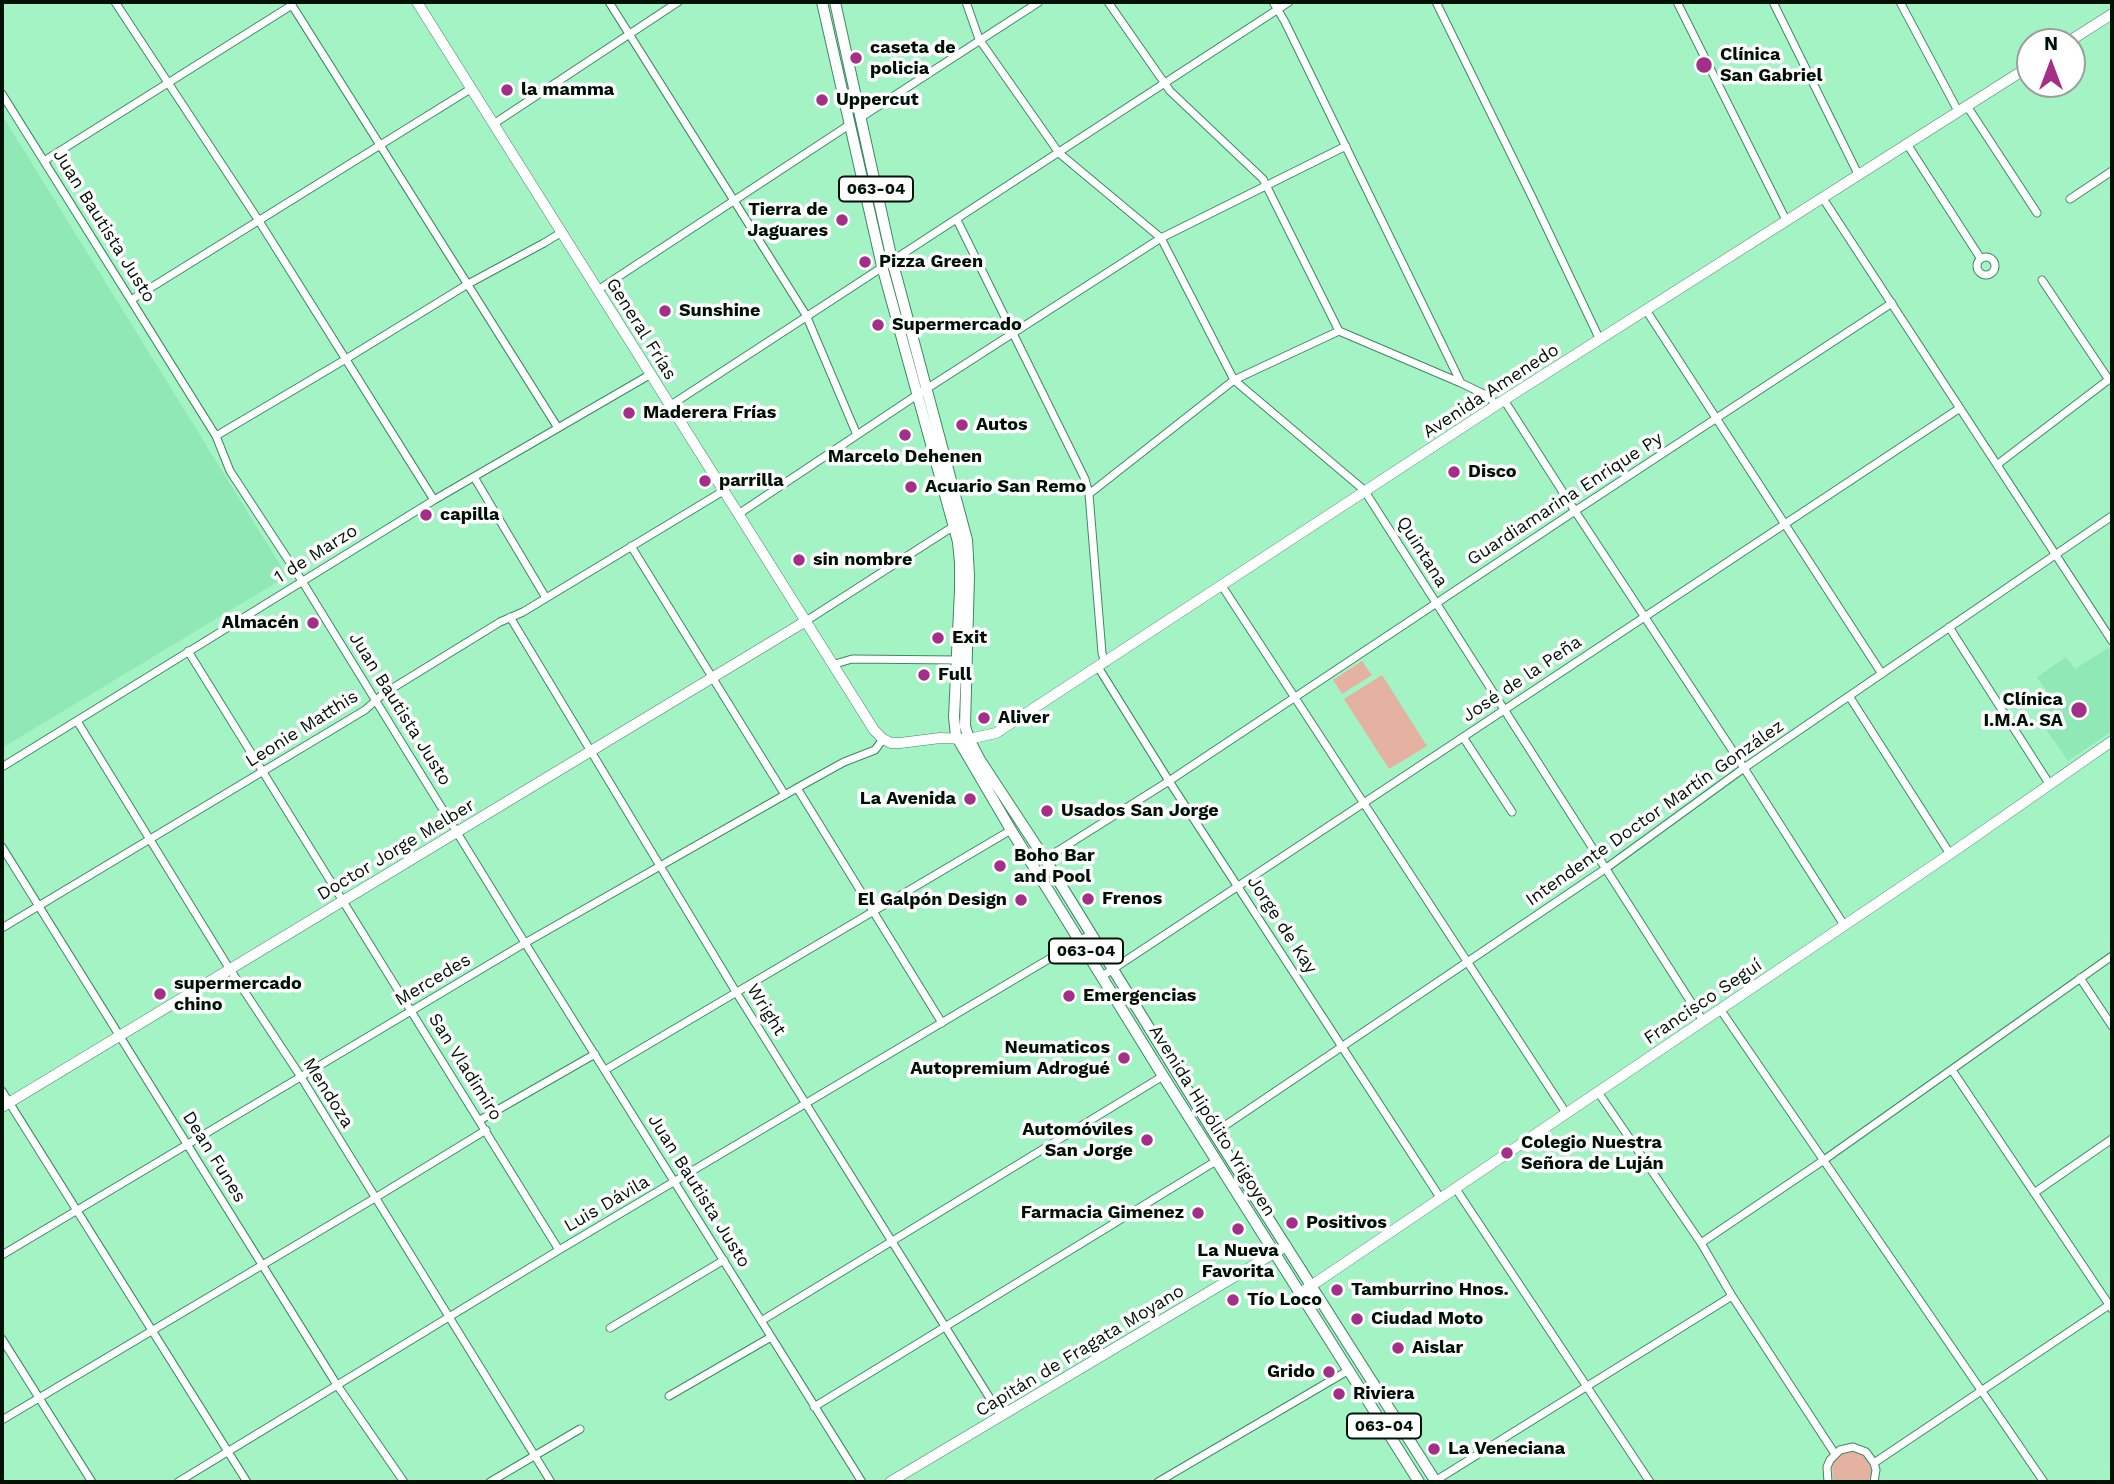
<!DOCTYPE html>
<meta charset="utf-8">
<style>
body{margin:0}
#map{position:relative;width:2114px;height:1484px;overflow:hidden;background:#a3f3c4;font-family:"Work Sans",sans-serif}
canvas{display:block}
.frame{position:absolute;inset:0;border:4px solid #001206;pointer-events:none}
.north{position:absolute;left:2016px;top:28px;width:70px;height:70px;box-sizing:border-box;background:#fff;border:2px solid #99a09b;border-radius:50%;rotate:0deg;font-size:19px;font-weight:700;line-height:28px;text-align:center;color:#001206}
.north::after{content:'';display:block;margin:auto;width:24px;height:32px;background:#a32f89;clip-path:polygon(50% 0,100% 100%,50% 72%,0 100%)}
</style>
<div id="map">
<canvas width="2114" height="1484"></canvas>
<div class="frame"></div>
<div class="north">N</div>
</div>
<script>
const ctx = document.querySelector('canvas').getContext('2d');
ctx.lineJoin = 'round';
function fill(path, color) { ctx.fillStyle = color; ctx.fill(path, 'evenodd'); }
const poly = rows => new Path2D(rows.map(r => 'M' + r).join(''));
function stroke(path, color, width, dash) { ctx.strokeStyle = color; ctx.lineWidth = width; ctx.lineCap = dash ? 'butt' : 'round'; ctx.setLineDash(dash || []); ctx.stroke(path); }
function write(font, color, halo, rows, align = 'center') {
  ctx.font = font + ' "Work Sans",sans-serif'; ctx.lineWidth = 7; ctx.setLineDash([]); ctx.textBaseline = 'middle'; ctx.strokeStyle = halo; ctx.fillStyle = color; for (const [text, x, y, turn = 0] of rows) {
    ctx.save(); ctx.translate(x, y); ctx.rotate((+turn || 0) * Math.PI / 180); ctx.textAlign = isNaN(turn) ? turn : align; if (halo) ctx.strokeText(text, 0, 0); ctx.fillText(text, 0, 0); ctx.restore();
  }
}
fill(poly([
 [2,115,287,576,2,748],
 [2108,648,2112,654,2112,731,2068,761,2037,716,2055,703,2037,677,2066,657,2075,669]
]), '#8fe8b5');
fill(poly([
 [1362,661,1372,675,1342,694,1333,680],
 [1382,675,1427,746,1389,769,1344,699],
 [1851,1450,1858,1452,1869,1459,1872,1472,1868,1482,1835,1482,1833,1479,1832,1466,1834,1460,1839,1455]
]), '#e5b2a2');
const street = poly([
 [115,2,259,221,434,500],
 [290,2,558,428],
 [609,2,806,315,857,435],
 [966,2,979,39,1059,153,1161,238,1234,380,1364,490,1703,1021],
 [1108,2,1170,91,1263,179,1339,331,1461,383],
 [1273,2,1285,22,1461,383,1486,395,1497,405],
 [1436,2,1532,197,1600,340],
 [1677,2,1786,220],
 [1773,2,1858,174],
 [1900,2,1958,111],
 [2,94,216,436,230,471,302,581,525,943,862,1482],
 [1967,106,2037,213],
 [860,118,1039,2],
 [495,123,678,2],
 [1907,144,1981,259],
 [44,161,292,5],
 [1822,197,2112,641],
 [2070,199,2112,171],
 [957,220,1085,479,1089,494,1102,653,1105,663],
 '1977 266a9 9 0 1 1 18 0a9 9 0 1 1-18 0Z',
 [2042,280,2109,380],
 [598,290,849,125],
 [131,300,472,88],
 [1646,310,1882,674],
 [1504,400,1575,511,1744,768,1844,925],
 [671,405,1289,2],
 [216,436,346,359,468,284,544,243,562,232],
 [1998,464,2112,377],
 [474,477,546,598],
 [1089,494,1234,380,1339,331],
 [740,513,917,395,1161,238,1346,146],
 [631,546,785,795],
 [1222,586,1566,1113],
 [510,617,736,992,1001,1416],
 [806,621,954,526],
 [1949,627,2050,785],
 [188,651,559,1250],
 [835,664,852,659,957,660],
 [1098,667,1169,781,1441,1199],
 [1849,696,1950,854],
 [77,721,229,968,301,1077,551,1482],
 [1463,737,1512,812],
 [2,767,434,500,651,374],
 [797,788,942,1023],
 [2,847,337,1385,404,1482],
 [1045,859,1169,781,1575,511,1892,303],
 [2,928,365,710,383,694,500,622,523,612,725,490],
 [1101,977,1960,408],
 [2080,978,2112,1026],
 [1720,1009,2044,1482],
 [605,1070,1011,830],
 [1952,1070,2112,1309],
 [2,1091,247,1482],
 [1598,1092,1701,1243,1732,1296,1835,1454],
 [480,1120,595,1054],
 [1214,1133,1605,869,1744,768,2112,516],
 [1456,1189,1650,1482],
 [2034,1193,2112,1139],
 [1701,1243,1824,1160,2112,956],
 [2,1255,525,943,797,788,844,762,875,750,883,739],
 [761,1321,1163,1076],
 [610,1328,724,1260],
 [2,1339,92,1482],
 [669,1396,771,1337],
 [814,1407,1216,1161],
 [2,1420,375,1198,486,1130],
 [1874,1463,2112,1303],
 [1435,1481,1732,1296],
 [178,1482,559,1250,1091,934],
 [490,1482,580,1429],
 [1158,1482,1349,1370],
 [1828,1482,1827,1467,1830,1460,1840,1450,1853,1447,1866,1452,1874,1463,1876,1470,1874,1482]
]);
const secondary = poly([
 [417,2,874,730,883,739,891,743,900,743,940,738,969,739,996,733,1504,400,2030,66],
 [2068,42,2112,14],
 [2,1107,806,621],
 [1299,1294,1950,854,2112,741],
 [890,1482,1286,1246]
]);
const primary = poly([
 [822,2,882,266,958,542,960,563,960,590,954,717,956,736,1011,830,1163,1076,1419,1482],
 [835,2,892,260,967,540,969,575,965,726,969,739,980,760,1045,859,1214,1133,1436,1482]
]);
stroke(street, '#3b8a61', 9);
stroke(secondary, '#3b8a61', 11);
stroke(primary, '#3b8a61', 12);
stroke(street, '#fff', 7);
stroke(secondary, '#fff', 10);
stroke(primary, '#fff', 10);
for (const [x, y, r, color] of [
 [856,58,7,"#a32f89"],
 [1704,65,9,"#a32f89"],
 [507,90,7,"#a32f89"],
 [822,100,7,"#a32f89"],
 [842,220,7,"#a32f89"],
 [865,262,7,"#a32f89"],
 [665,311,7,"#a32f89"],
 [878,325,7,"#a32f89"],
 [629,413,7,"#a32f89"],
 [962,425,7,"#a32f89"],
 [905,435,7,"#a32f89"],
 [1454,472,7,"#a32f89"],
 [705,481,7,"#a32f89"],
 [911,487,7,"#a32f89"],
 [426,515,7,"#a32f89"],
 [799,560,7,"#a32f89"],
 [313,623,7,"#a32f89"],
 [938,638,7,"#a32f89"],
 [924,675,7,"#a32f89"],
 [2079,710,9,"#a32f89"],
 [984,718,7,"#a32f89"],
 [970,799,7,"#a32f89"],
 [1047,811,7,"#a32f89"],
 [1000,866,7,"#a32f89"],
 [1088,899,7,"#a32f89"],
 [1021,900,7,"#a32f89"],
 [160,994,7,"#a32f89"],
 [1069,996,7,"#a32f89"],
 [1124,1058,7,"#a32f89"],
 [1147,1140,7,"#a32f89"],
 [1507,1153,7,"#a32f89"],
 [1198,1213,7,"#a32f89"],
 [1292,1223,7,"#a32f89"],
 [1238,1229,7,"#a32f89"],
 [1337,1290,7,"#a32f89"],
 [1233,1300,7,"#a32f89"],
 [1357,1319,7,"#a32f89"],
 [1398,1348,7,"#a32f89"],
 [1329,1372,7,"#a32f89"],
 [1339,1394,7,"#a32f89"],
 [1434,1449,7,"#a32f89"]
]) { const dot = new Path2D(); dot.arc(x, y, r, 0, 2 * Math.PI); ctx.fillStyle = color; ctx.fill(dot); stroke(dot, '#fff', 2.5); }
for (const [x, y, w] of [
 [876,189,74],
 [1086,951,74],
 [1384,1426,74]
]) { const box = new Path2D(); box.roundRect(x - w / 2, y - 12.5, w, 25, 5); ctx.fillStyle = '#fff'; ctx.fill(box); stroke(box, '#001206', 2); }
write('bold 16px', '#001206', null, [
 ["063-04",876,189],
 ["063-04",1086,951],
 ["063-04",1384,1426]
]);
write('bold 18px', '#001206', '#fff', [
 ["caseta de",870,48],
 ["policia",870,69],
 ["Clínica",1720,55],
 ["San Gabriel",1720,76],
 ["la mamma",521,90],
 ["Uppercut",836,100],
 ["Tierra de",828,210,"right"],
 ["Jaguares",828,231,"right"],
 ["Pizza Green",879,262],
 ["Sunshine",679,311],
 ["Supermercado",892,325],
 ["Maderera Frías",643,413],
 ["Autos",976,425],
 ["Marcelo Dehenen",905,457,"center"],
 ["Disco",1468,472],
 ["parrilla",719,481],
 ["Acuario San Remo",925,487],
 ["capilla",440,515],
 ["sin nombre",813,560],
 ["Almacén",299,623,"right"],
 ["Exit",952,638],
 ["Full",938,675],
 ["Clínica",2063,700,"right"],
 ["I.M.A. SA",2063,721,"right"],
 ["Aliver",998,718],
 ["La Avenida",956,799,"right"],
 ["Usados San Jorge",1061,811],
 ["Boho Bar",1014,856],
 ["and Pool",1014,877],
 ["Frenos",1102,899],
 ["El Galpón Design",1007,900,"right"],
 ["supermercado",174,984],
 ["chino",174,1005],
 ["Emergencias",1083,996],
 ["Neumaticos",1110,1048,"right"],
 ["Autopremium Adrogué",1110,1069,"right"],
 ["Automóviles",1133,1130,"right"],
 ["San Jorge",1133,1151,"right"],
 ["Colegio Nuestra",1521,1143],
 ["Señora de Luján",1521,1164],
 ["Farmacia Gimenez",1184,1213,"right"],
 ["Positivos",1306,1223],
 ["La Nueva",1238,1251,"center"],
 ["Favorita",1238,1272,"center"],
 ["Tamburrino Hnos.",1351,1290],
 ["Tío Loco",1247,1300],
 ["Ciudad Moto",1371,1319],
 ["Aislar",1412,1348],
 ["Grido",1315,1372,"right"],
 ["Riviera",1353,1394],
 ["La Veneciana",1448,1449]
], 'left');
write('18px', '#001206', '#fff', [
 ["Juan Bautista Justo",104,226,58],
 ["General Frías",641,329,58],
 ["Avenida Amenedo",1491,391,-33],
 ["Guardiamarina Enrique Py",1565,499,-33],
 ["Quintana",1422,552,58],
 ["1 de Marzo",316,554,-32],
 ["José de la Peña",1522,679,-34],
 ["Juan Bautista Justo",400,709,58],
 ["Leonie Matthis",302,729,-32],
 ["Intendente Doctor Martín González",1655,813,-35],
 ["Doctor Jorge Melber",396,850,-31],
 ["Jorge de Kay",1282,925,57],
 ["Mercedes",433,980,-31],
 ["Francisco Seguí",1703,1002,-34],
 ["Wright",766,1010,58],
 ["San Vladimiro",465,1067,58],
 ["Mendoza",328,1093,58],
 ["Avenida Hipólito Yrigoyen",1212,1121,58],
 ["Dean Funes",214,1157,58],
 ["Juan Bautista Justo",699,1191,58],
 ["Luis Dávila",607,1204,-30],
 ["Capitán de Fragata Moyano",1080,1351,-31]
]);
</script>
